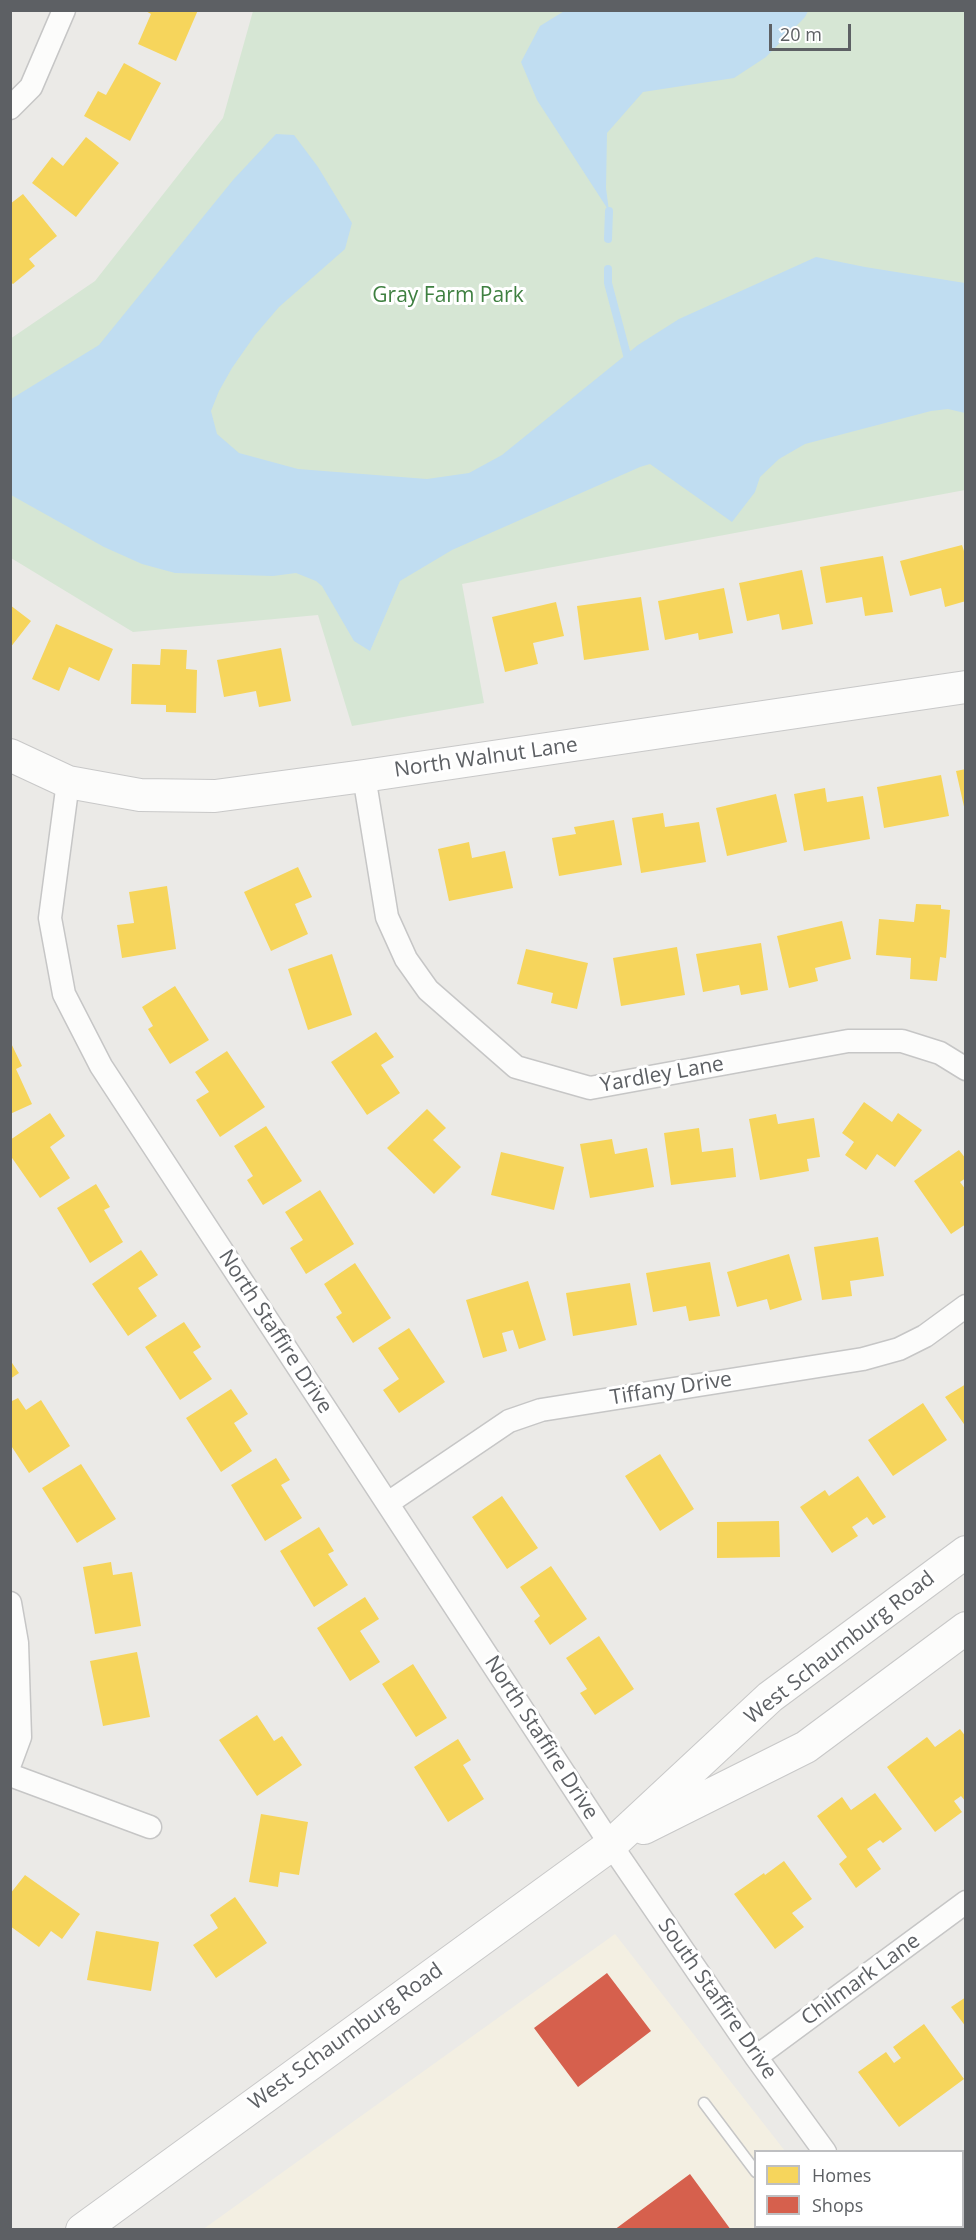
<!DOCTYPE html>
<style>
body{margin:0}
#map{position:relative;width:976px;height:2240px;overflow:hidden;background:#ebeae7;font-family:"Open Sans",sans-serif}
canvas{display:block}
.frame{position:absolute;inset:0;border:12px solid #5d6064;pointer-events:none}
.legend{position:absolute;left:754px;top:2150px;width:210px;height:78px;box-sizing:border-box;background:#fff;border:2px solid #bebfc1;margin:0;padding:8px 10px;list-style:none;font-size:18px;color:#5d6064}
.legend li{display:flex;align-items:center;gap:12px;height:30px}
.legend b{width:30px;border:2px solid #bebfc1}
.scale{position:absolute;left:769px;top:24px;width:82px;height:27px;box-sizing:border-box;border:3px solid #5d6064;border-top:0;padding-left:8px;font-size:18px;line-height:21px;white-space:nowrap;color:#5d6064;-webkit-text-stroke:4px #fff;paint-order:stroke}
</style>
<div id="map">
<canvas width="976" height="2240"></canvas>
<div class="frame"></div>
<ul class="legend">
<li><b style="height:16px;background:#f6d55c"></b>Homes</li>
<li><b style="height:16px;background:#d6604d"></b>Shops</li>
</ul>
<div class="scale">20 m</div>
</div>
<script>
const ctx = document.querySelector('canvas').getContext('2d');
ctx.lineJoin = 'round';
function fill(path, color) { ctx.fillStyle = color; ctx.fill(path, 'evenodd'); }
const poly = rows => new Path2D(rows.map(r => 'M' + r).join(''));
function stroke(path, color, width, dash) { ctx.strokeStyle = color; ctx.lineWidth = width; ctx.lineCap = dash ? 'butt' : 'round'; ctx.setLineDash(dash || []); ctx.stroke(path); }
function write(font, color, halo, rows, align = 'center') {
  ctx.font = font + ' "Open Sans",sans-serif'; ctx.lineWidth = 6; ctx.setLineDash([]); ctx.textBaseline = 'middle'; ctx.strokeStyle = halo; ctx.fillStyle = color; for (const [text, x, y, turn = 0] of rows) {
    ctx.save(); ctx.translate(x, y); ctx.rotate((+turn || 0) * Math.PI / 180); ctx.textAlign = isNaN(turn) ? turn : align; if (halo) ctx.strokeText(text, 0, 0); ctx.fillText(text, 0, 0); ctx.restore();
  }
}
fill(poly([
 [615,1934,785,2151,756,2152,756,2226,843,2226,845,2229,202,2230]
]), '#f3efe2');
fill(poly([
 [253,11,965,11,965,490,462,584,484,703,352,726,318,615,133,632,11,558,10,339,95,281,223,118]
]), '#d6e6d4');
fill(poly([
 [566,10,808,10,808,11,805,17,766,57,734,78,643,92,607,133,606,188,609,211,537,100,521,62,540,26],
 [276,134,294,135,318,167,352,223,345,249,279,307,255,335,232,368,219,391,211,411,217,434,239,453,298,469,427,479,469,473,502,455,638,345,679,319,816,257,865,267,965,283,965,413,948,409,931,411,805,444,779,459,760,477,755,492,732,522,650,464,640,467,452,550,400,581,370,651,354,641,322,586,316,581,296,573,273,576,175,573,142,564,104,547,11,495,11,399,99,345,233,180]
]), '#c0ddf1');
fill(poly([
 [144,10,198,10,176,61,138,44,151,14],
 [124,63,161,83,130,141,84,116,98,91,106,95],
 [86,137,119,163,76,217,32,183,52,157,63,166],
 [23,194,57,236,29,259,35,266,13,284,10,282,10,204],
 [962,545,966,557,966,601,945,607,941,588,910,596,900,561],
 [883,556,893,612,865,616,862,597,826,603,820,567],
 [802,570,813,624,782,630,779,614,747,621,739,583],
 [724,588,733,633,699,640,698,633,665,640,658,601],
 [641,597,649,650,584,660,577,606],
 [556,602,564,636,533,643,538,664,505,672,492,617],
 [10,605,31,621,10,648],
 [56,624,113,649,99,681,69,667,59,691,32,679],
 [281,648,291,701,259,707,256,691,224,697,217,660],
 [161,649,187,650,186,669,197,670,196,713,166,712,166,705,131,704,132,664,160,665],
 [966,769,966,811,965,811,956,771],
 [941,775,949,816,884,828,877,787],
 [825,788,827,802,863,796,870,839,804,851,794,794],
 [776,794,787,842,727,856,716,808],
 [663,813,665,827,699,822,706,862,641,873,632,818],
 [614,820,622,865,559,876,552,838,576,834,574,827],
 [469,842,472,858,505,851,513,888,449,901,438,849],
 [298,867,312,897,295,904,308,934,271,951,244,892],
 [167,886,176,949,122,958,117,925,134,923,129,892],
 [916,904,941,905,941,909,950,910,946,958,940,957,937,981,910,979,911,958,876,955,879,919,914,922],
 [842,921,851,959,815,968,818,981,789,988,777,936],
 [761,943,768,990,741,995,739,985,703,992,696,954],
 [677,947,685,995,621,1006,613,958],
 [526,949,588,963,577,1009,551,1003,553,993,517,984],
 [332,954,352,1015,308,1030,288,969],
 [175,986,209,1040,170,1064,148,1029,153,1026,142,1007],
 [376,1032,394,1057,381,1065,400,1093,367,1115,331,1062],
 [10,1041,22,1066,16,1069,32,1104,10,1114],
 [227,1051,265,1107,220,1137,196,1100,209,1092,195,1072],
 [864,1102,892,1122,898,1113,922,1130,895,1167,877,1154,866,1170,845,1155,854,1142,842,1133],
 [427,1109,446,1128,433,1140,461,1167,434,1194,387,1148],
 [50,1113,65,1136,50,1147,70,1178,40,1198,10,1155,10,1140],
 [776,1114,778,1124,814,1118,820,1157,807,1159,809,1171,760,1180,749,1119],
 [266,1126,302,1181,263,1205,247,1180,253,1176,234,1146],
 [699,1128,702,1152,733,1148,736,1177,671,1185,664,1133],
 [612,1139,615,1154,647,1148,654,1187,590,1198,580,1144],
 [959,1150,966,1159,966,1178,960,1182,966,1190,966,1224,951,1234,914,1181],
 [501,1152,564,1167,554,1210,491,1195],
 [96,1184,110,1207,104,1210,123,1242,90,1263,57,1208],
 [320,1190,354,1244,306,1274,290,1248,303,1240,285,1212],
 [878,1237,884,1276,850,1281,852,1296,822,1300,814,1247],
 [141,1250,158,1275,138,1288,157,1316,128,1336,92,1284],
 [789,1254,802,1300,770,1310,767,1299,737,1307,727,1272],
 [710,1262,720,1316,689,1321,686,1306,653,1312,646,1273],
 [355,1263,391,1318,353,1343,336,1317,342,1313,324,1284],
 [528,1281,546,1340,519,1349,513,1330,502,1333,507,1351,483,1358,466,1300],
 [630,1283,637,1325,573,1336,566,1293],
 [184,1322,201,1347,193,1352,212,1379,180,1400,145,1347],
 [409,1328,445,1382,399,1413,383,1390,399,1379,378,1348],
 [10,1360,19,1373,10,1379],
 [966,1384,966,1427,945,1397],
 [231,1389,248,1414,234,1423,252,1451,221,1472,186,1418],
 [18,1398,26,1410,41,1400,70,1446,29,1473,10,1444,10,1402],
 [923,1403,947,1440,893,1476,868,1440],
 [660,1454,694,1509,660,1531,625,1476],
 [276,1458,290,1480,281,1485,302,1518,265,1541,231,1485],
 [81,1464,116,1519,77,1543,42,1488],
 [858,1476,886,1517,873,1525,867,1517,852,1527,858,1536,832,1553,800,1507,825,1490,829,1496],
 [502,1496,538,1548,507,1569,472,1517],
 [779,1521,780,1557,717,1558,717,1522],
 [319,1527,334,1551,328,1554,348,1585,314,1607,280,1551],
 [111,1562,113,1575,132,1572,141,1626,95,1634,83,1567],
 [551,1566,587,1619,550,1645,534,1621,540,1616,520,1587],
 [365,1597,379,1619,360,1631,380,1662,350,1681,317,1628],
 [599,1636,634,1689,595,1715,580,1693,587,1689,566,1658],
 [137,1652,150,1717,103,1726,90,1661],
 [413,1664,447,1718,416,1737,382,1684],
 [257,1715,274,1741,282,1736,302,1765,257,1796,219,1740],
 [960,1729,966,1737,966,1802,961,1796,954,1801,962,1812,935,1832,887,1767,927,1737,935,1747],
 [458,1739,471,1760,463,1765,484,1799,448,1822,414,1767],
 [875,1793,902,1829,883,1843,880,1840,867,1849,881,1869,856,1888,839,1864,847,1857,817,1816,842,1797,851,1810],
 [261,1814,308,1822,299,1875,280,1872,278,1887,249,1882],
 [784,1861,812,1899,792,1913,804,1927,775,1949,734,1894,764,1873,765,1875],
 [25,1875,80,1914,62,1939,51,1931,39,1947,10,1926,10,1894],
 [235,1897,267,1943,216,1978,193,1945,218,1928,210,1915],
 [96,1931,159,1942,151,1991,87,1980],
 [966,1997,966,2027,951,2007],
 [924,2024,964,2079,899,2127,858,2072,886,2052,894,2063,901,2058,893,2047]
]), '#f6d55c');
fill(poly([
 [607,1973,651,2031,578,2087,534,2028],
 [690,2174,731,2230,614,2230]
]), '#d6604d');
stroke(poly([
 [608,239,609,211],
 [608,269,608,283,627,355]
]), '#c0ddf1', 8);
const lane = poly([
 [704,2103,756,2172],
 [776,2230,780,2226]
]);
const street = poly([
 [10,108,31,87,64,10],
 [364,776,387,917,406,959,428,990,516,1067,590,1088,848,1041,902,1041,940,1053,966,1069],
 [68,782,50,918,64,994,101,1066,611,1845,756,2057,825,2152],
 [388,1503,509,1421,541,1410,863,1359,899,1349,925,1336,966,1306],
 [10,1603,17,1643,20,1737,10,1764],
 [10,1775,150,1827],
 [756,2057,966,1902],
 [881,2226,882,2230]
]);
const secondary = poly([
 [10,755,68,782,140,795,215,796,364,776,966,687],
 [644,1828,806,1747,966,1628],
 [82,2230,611,1845,770,1697,966,1552]
]);
stroke(lane, '#c6c6c6', 13);
stroke(street, '#c6c6c6', 25);
stroke(secondary, '#c8c8c8', 34);
stroke(lane, '#fcfcfb', 10);
stroke(street, '#fcfcfb', 22);
stroke(secondary, '#fcfcfb', 32);
write('21px', '#3f8041', '#fff', [
 ["Gray Farm Park",448,296]
]);
write('21px', '#5d6064', '#fff', [
 ["North Walnut Lane",486,758,-8],
 ["Yardley Lane",662,1075,-10],
 ["North Staffire Drive",275,1332,57],
 ["Tiffany Drive",671,1389,-9],
 ["West Schaumburg Road",840,1648,-38],
 ["North Staffire Drive",541,1738,57],
 ["Chilmark Lane",861,1980,-36],
 ["South Staffire Drive",717,1999,55],
 ["West Schaumburg Road",346,2037,-36]
]);
</script>
